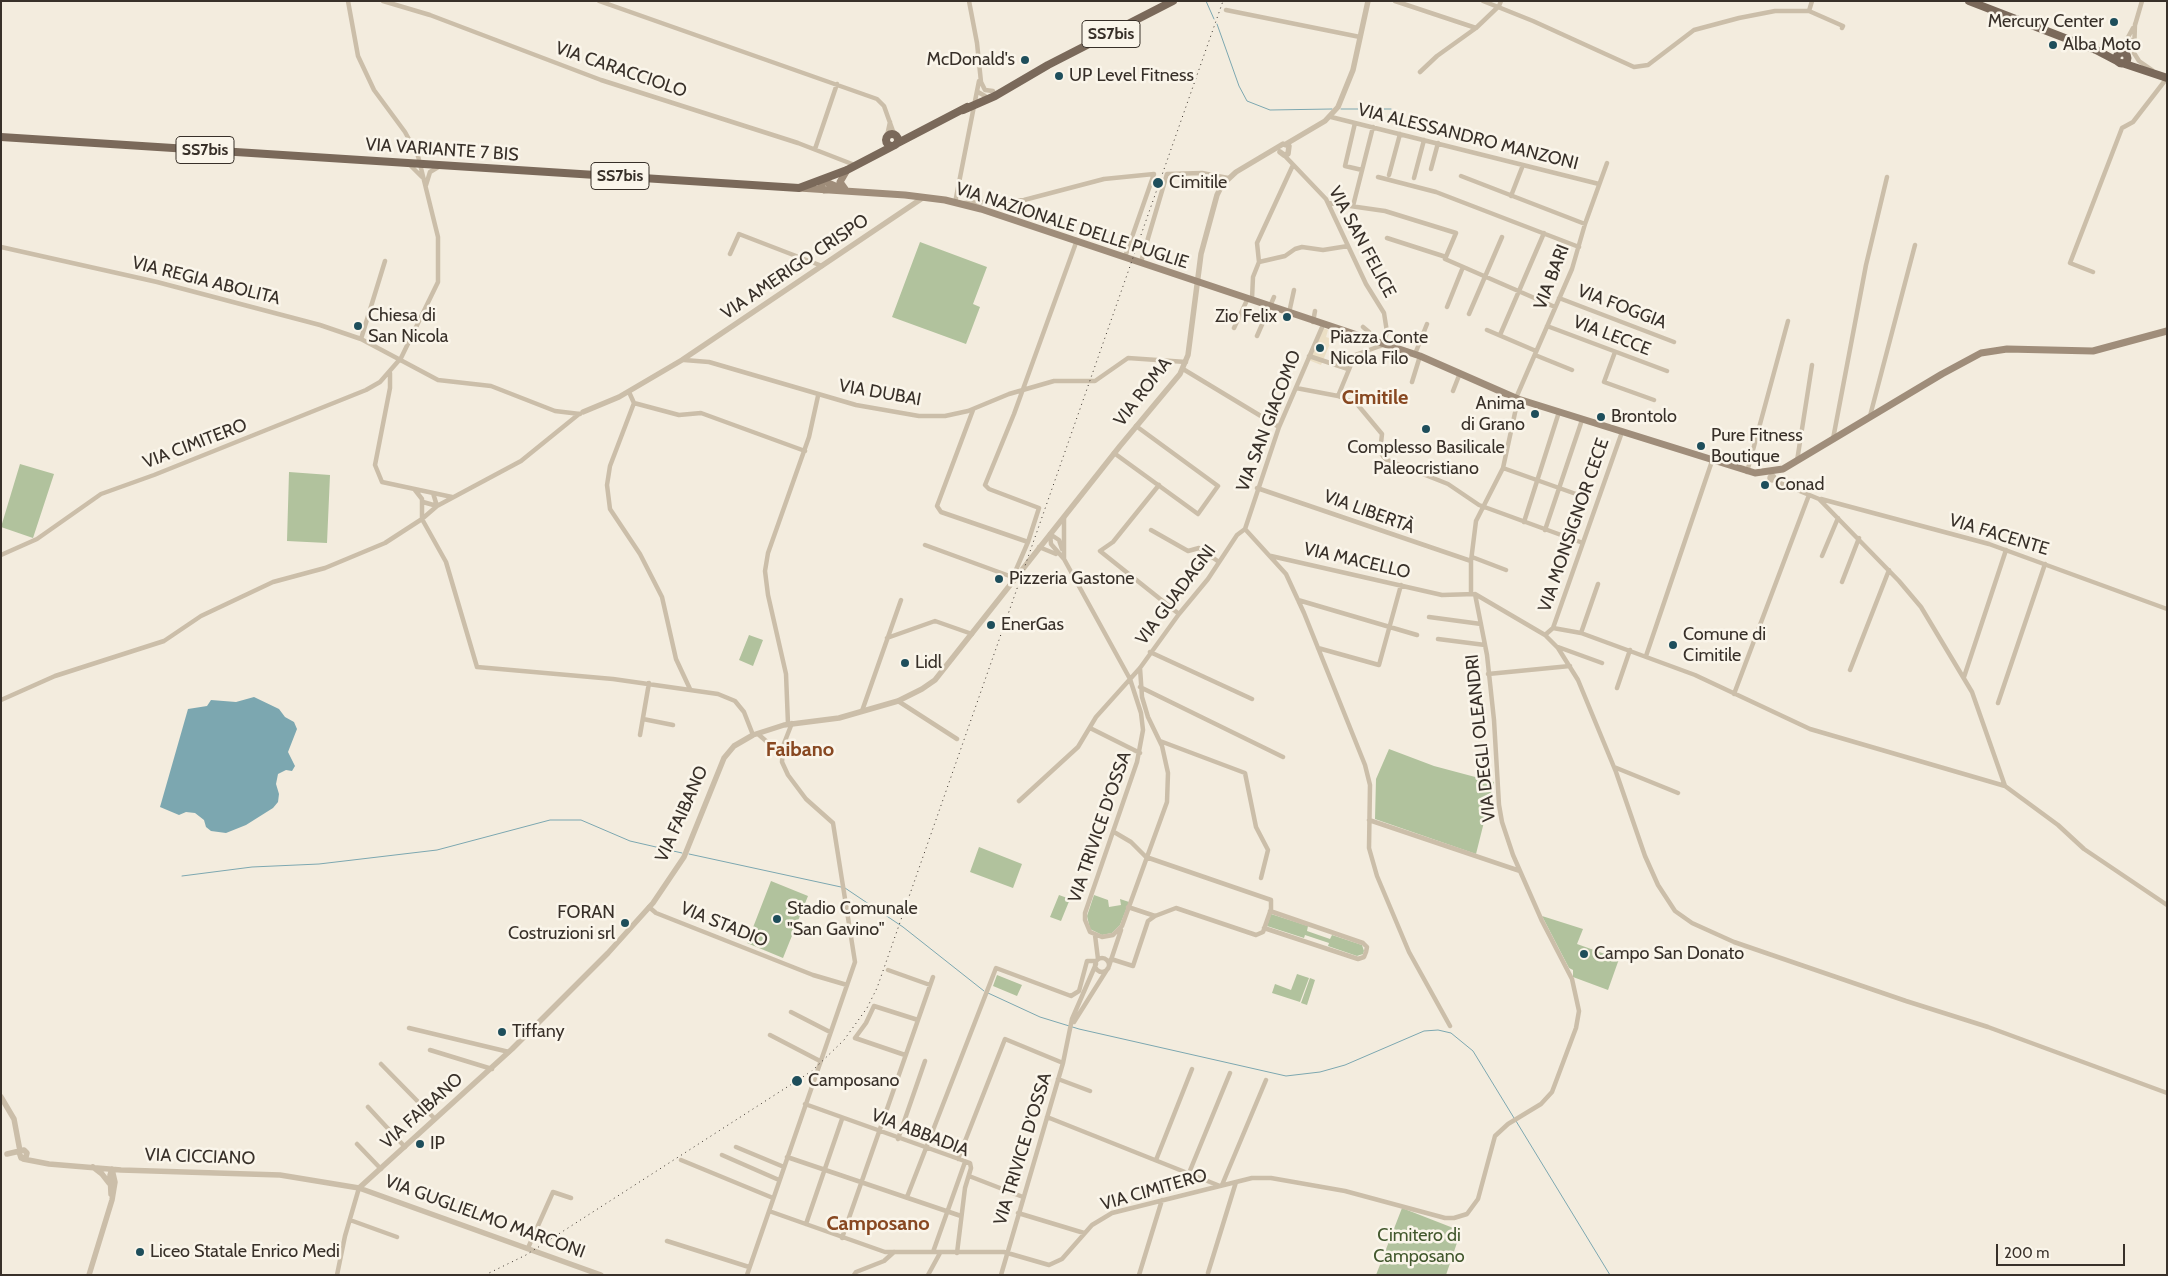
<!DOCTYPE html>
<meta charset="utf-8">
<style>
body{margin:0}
#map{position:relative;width:2168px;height:1276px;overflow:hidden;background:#f3ecde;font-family:Cabin,sans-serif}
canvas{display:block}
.frame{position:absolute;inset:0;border:2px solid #383029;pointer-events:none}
.scale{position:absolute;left:1996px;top:1244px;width:129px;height:22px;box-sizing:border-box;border:2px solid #383029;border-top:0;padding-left:6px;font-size:15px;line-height:18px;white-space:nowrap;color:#383029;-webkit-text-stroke:4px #faf5ea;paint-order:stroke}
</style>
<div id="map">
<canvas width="2168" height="1276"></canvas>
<div class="frame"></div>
<div class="scale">200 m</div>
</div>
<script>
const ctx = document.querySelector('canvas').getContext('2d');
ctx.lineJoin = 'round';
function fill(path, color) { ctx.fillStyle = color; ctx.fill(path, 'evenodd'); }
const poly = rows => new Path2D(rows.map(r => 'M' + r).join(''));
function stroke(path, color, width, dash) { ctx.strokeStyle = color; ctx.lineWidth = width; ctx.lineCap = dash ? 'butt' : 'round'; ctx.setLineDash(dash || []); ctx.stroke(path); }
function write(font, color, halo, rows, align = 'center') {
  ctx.font = font + ' Cabin,sans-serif'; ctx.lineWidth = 5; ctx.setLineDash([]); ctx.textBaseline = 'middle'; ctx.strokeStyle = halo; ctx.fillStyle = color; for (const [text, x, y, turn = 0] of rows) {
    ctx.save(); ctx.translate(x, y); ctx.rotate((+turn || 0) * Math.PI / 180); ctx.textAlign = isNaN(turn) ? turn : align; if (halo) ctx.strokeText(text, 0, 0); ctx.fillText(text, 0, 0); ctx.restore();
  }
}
fill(poly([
 [920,242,987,267,973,304,980,307,966,344,892,317],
 [20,464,54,474,33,538,1,527],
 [289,472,330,475,327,543,287,541],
 [749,635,763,640,753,666,739,660],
 [1389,749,1434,766,1494,782,1476,854,1375,819,1376,779],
 [979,847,1022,864,1013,888,970,872],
 [771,881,808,896,783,958,747,943],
 [1059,895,1070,899,1061,921,1050,917],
 [1094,895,1108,900,1109,907,1121,905,1120,899,1129,902,1120,925,1112,933,1102,935,1090,929,1087,916],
 [1271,914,1308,926,1307,931,1330,939,1332,935,1362,945,1364,951,1363,954,1357,956,1328,946,1329,943,1305,935,1304,938,1267,926],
 [1542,916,1583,929,1577,944,1619,959,1608,990,1573,977,1573,970,1569,968],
 [1297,974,1309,978,1300,1002,1272,993,1275,984,1291,990],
 [997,975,1022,985,1017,996,993,986],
 [1310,978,1315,980,1307,1005,1301,1003],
 [1402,1208,1461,1231,1446,1275,1376,1275]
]), '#b1c29d');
fill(poly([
 [1321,327,1328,330,1326,337,1332,339,1321,365,1306,359]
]), '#ebdfc5');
fill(poly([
 [254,697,279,709,285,717,294,722,297,729,288,752,295,766,292,771,286,770,278,774,276,784,279,794,278,802,273,808,246,825,226,833,211,831,206,827,204,820,195,813,186,812,179,815,160,807,188,709,207,706,211,700,236,702]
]), '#7ca7b0');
stroke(poly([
 [1206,1,1214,19],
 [1217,24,1239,86,1247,101,1270,110,1332,109],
 [1341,109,1391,109],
 [689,854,841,887],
 [182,876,252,867,319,864,437,850,550,820,581,820,630,841,682,853],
 [845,888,903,927,984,991],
 [988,993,1040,1017,1079,1029,1286,1076,1320,1072,1345,1065,1424,1031,1438,1030,1451,1033,1473,1051,1514,1118],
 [1516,1121,1610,1275]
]), '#7ca7b0', 1);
stroke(poly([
 [383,1,430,15,601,80,798,143,852,164],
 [599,1,877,99,884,106,894,134],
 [969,1,977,43,981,82,985,90,993,91],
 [1395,1,1476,28],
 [1483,1,1533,21,1634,67,1648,65,1694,30,1739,18,1775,11,1809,11,1843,26,1842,28],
 [1226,10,1360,37],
 [1809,11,1812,1],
 [2135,24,2134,53,2139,61,2152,70],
 [2135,25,2142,1],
 [2120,52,2133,28],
 [2127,56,2131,40],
 [1420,72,1437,56,1476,28,1499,6,1501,1],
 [978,92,985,96],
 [975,101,979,81],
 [1331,117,1599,184],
 [1355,123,1345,166,1362,170],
 [887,136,890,122],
 [815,149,837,84],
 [1284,155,1326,199,1366,284,1384,313,1387,332,1383,345,1355,355,1338,396],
 [410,165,422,177],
 [1431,169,1438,143],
 [1389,175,1400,134],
 [1461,176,1585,224],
 [1378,177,1436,192,1579,247],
 [1414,178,1424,140],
 [426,185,430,172,440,166],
 [1511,196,1523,165],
 [957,203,955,203,974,106],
 [964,203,1024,200,1104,179,1154,174,1125,257],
 [1329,203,1385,211,1456,233,1445,259,1555,307],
 [1353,206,1373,127],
 [1387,238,1446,257],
 [1,247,157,282,320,325,361,339,438,380,491,386,555,411,580,414],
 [730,254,739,234,822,266],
 [1141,262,1167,174,1202,173,1228,178],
 [1259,262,1285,256,1295,249,1302,247,1323,250,1348,246],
 [2093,272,2070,263,2122,128,2133,122,2167,78],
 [1559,298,1674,342],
 [1252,299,1253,277,1259,262,1257,243,1293,165],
 [1447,307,1463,267],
 [1289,313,1294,290],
 [1469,314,1502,237],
 [1313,322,1315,311],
 [1547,326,1667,371],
 [1363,327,1369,332,1367,339],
 [1234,328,1248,298],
 [1487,330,1536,351],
 [1500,335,1544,233],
 [1257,336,1274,297],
 [361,339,385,261],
 [1615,352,1604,382,1654,400],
 [1415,354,1427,324],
 [1535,355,1572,370],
 [1309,356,1348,369],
 [684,360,709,362,856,405,919,416,945,416,968,411,1009,394,1054,381,1095,381,1128,358,1186,362],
 [1183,369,1279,427],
 [390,373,390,388,375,465,382,482,452,497],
 [1412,382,1420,356],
 [1296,388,1338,396,1357,404,1382,434,1380,452,1385,459,1448,484,1479,505,1583,543],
 [1453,391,1460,373],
 [629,392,634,403,679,415,701,413,805,451],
 [1516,398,1572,269,1585,224,1607,163],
 [634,403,610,466,607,485,610,509,640,554,662,597,676,659,690,689],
 [973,410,937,506,941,512,1028,542,1015,572,1017,575],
 [1870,416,1915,245],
 [1833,439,1866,265,1887,177],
 [1114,453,1198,514,1218,486,1136,426],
 [1797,461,1812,365],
 [1503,468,1576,494],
 [1747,472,1788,321],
 '1769.5 478a2.5 2.5 0 1 1 5 0a2.5 2.5 0 1 1-5 0Z',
 [1773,480,1819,499,1899,581,1921,607,1972,692,2005,786,2058,825,2084,849,2167,905],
 [1159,485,1113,542,1100,551,1179,614],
 [1257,488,1471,561],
 [415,490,422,499,422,519,446,562,477,667,613,679,718,694,735,701,744,712,753,735],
 [1821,499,1989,544,2167,609],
 [423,502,437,506,433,493],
 [1064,518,1064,559],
 [1524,522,1559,412],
 [1245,529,1286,574,1304,613,1365,765,1370,785,1369,848,1377,876,1409,952,1450,1026],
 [1245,529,1279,427,1323,325],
 [1151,530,1188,551,1199,548,1219,562],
 [1545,530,1582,420],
 [1028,542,1039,508,989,489,985,485,1014,414,1077,240],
 [925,545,1015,578],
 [1039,547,1056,554],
 [1062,549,1059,540,1050,534,1051,544,1064,559,1130,679,1141,713,1143,730,1137,762,1085,913,1085,920,1090,932,1102,937,1113,935,1122,926,1167,802,1168,773,1162,746,1148,717,1142,697,1140,668],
 [1,555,37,539,101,494,154,475,366,390,380,382,401,358,438,282,438,237,418,156,405,132,374,90,358,56,348,1],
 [1271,556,1442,595,1475,594,1545,635,1558,648,1578,680,1616,772,1645,856,1658,885,1675,911,1692,923,1734,942,1906,1001,1988,1027,2167,1093],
 [1822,556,1838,518],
 [1472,557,1506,570],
 [1842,582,1859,538],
 [1471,594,1471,561,1476,521,1503,468,1518,399],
 [1298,600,1417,635],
 [1429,617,1481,624],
 [1553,628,1622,432],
 [1581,633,1598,584],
 [1545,635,1553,628,1581,633,1695,675,1810,729,2005,786],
 [887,638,935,621,972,634],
 [1438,639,1485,645],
 [1558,647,1602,663],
 [1318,648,1379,665,1401,585],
 [1150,652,1252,699],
 [1646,656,1712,461],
 [1850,670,1889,570],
 [1488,674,1570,666],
 [1964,677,2006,550],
 [1140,687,1283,757],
 [1617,688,1630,650],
 [1734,694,1809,495],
 [1,700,55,676,164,641,201,616,273,582,325,568,385,543,422,519,437,506,521,461,579,414],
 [898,701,957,739],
 [1998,703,2045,564],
 [862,711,901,600],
 [643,719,673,725],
 [788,724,786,674,768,595,765,571,768,553,809,437,818,396],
 [1090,728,1140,753],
 [758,734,781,754],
 [640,735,649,683],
 [1160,741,1245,773,1256,827,1268,850,1261,878],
 [1614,767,1678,793],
 [1019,801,1078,747,1096,717,1140,668,1179,614,1208,579,1237,535,1245,529],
 [1369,820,1520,871],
 [1114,832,1131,842,1146,857,1271,900,1271,909,1263,932,1256,935,1176,908,1155,916,1128,907],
 [649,907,656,913,813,975,847,985],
 [1264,928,1358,959,1364,957,1366,952,1367,947,1363,943,1270,911],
 [1095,935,1098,959],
 '1095 965a7 7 0 1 1 14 0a7 7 0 1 1-14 0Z',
 [1111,959,1133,966,1148,921,1155,916],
 [1109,966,1121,930],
 [888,970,930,985],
 [791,1012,830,1032],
 [1074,1022,1108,968],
 [409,1028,509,1052],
 [770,1035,820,1061],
 [430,1050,492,1069],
 [905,1055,855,1038,866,1023,874,1006,918,1020],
 [381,1064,435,1119],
 [1058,1079,1090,1091],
 [805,1104,970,1163,971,1168,965,1188,957,1253],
 [368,1107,405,1147],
 [1047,1117,1220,1186],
 [898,1139,925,1061],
 [357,1144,381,1169],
 [736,1147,784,1167],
 [722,1155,779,1180],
 [787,1157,961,1216],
 [958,1159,1005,1039,1063,1063],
 [681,1160,773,1198],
 [1156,1160,1192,1069],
 [1189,1173,1230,1073],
 [969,1176,1023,1197],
 [1222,1185,1266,1080],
 [907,1197,996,968,1071,996,1079,991,1087,961,1096,961],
 [769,1211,885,1252,1004,1252,1049,1265,1062,1259,1092,1225,1112,1213,1252,1178,1271,1178,1345,1191,1445,1218,1454,1218,1467,1214,1478,1199,1495,1136,1508,1124,1541,1104,1552,1092,1576,1028,1579,1011,1572,979,1542,921,1513,855,1502,822,1499,805,1494,720,1487,655,1475,594],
 [1018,1213,1084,1233],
 [350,1220,397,1237],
 [806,1224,842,1119],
 [842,1238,933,977],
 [667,1241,749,1267],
 [528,1248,553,1192,571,1198],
 [933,1252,965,1162],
 [1208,1273,1236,1182],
 [337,1275,345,1236,359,1188],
 [747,1275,855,962,833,823,806,799,788,775,782,762,783,746,792,723],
 [854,1275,856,1272,884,1261,894,1252],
 [928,1275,940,1253],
 [1001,1275,1063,1063,1072,1019,1096,964],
 [1139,1275,1162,1200]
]), '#cbbea9', 4.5);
stroke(poly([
 [1286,144,1325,121,1338,107,1353,70,1368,1],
 [583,412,619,397,682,360,924,197],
 [1,1097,14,1119,20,1151],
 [7,1154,24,1150,27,1153,26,1157,21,1158,19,1152],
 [23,1159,49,1164,121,1170,280,1175,359,1188,601,1275],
 [93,1167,102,1174,109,1183],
 [359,1188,512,1049,608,953,653,903,684,857,724,758,734,746,753,735,784,725,839,718,898,701,922,689,935,680,1120,446,1180,374,1188,355,1201,254,1217,195,1222,185,1236,172,1283,144,1289,146,1288,154,1284,155,1280,152],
 [111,1194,110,1175,112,1169],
 [89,1275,112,1200,115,1182,112,1169]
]), '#cbbea9', 5.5);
stroke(poly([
 [799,188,905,195,945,200,981,209,1420,356,1518,399,1755,473,1783,469,1942,374,1981,353,2007,349,2093,351,2167,331],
 [845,189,840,182,847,170],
 [824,190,821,186,821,180,840,188]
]), '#9f8d7a', 7);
stroke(poly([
 [1969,1,2096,50,2117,61],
 '2116.5 58a5.5 5.5 0 1 1 11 0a5.5 5.5 0 1 1-11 0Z',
 [2122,63,2167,78],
 [963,110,995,96,1048,65,1173,1],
 '886 140a6 6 0 1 1 12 0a6 6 0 1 1-12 0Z',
 [1,137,799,188,847,170,893,146],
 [896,144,967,107]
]), '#7a695a', 8);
stroke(poly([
 [485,1275,526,1255,812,1071,844,1040,867,1008,877,988,1223,1]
]), '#383029', 1, [1, 4]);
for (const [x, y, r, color] of [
 [2114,22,5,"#1e4e5b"],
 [2053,45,5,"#1e4e5b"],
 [1025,60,5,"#1e4e5b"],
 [1059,76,5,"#1e4e5b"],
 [1158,183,6,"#1e4e5b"],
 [1287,317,5,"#1e4e5b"],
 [358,326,5,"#1e4e5b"],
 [1320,348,5,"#1e4e5b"],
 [1535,414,5,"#1e4e5b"],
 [1601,417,5,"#1e4e5b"],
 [1426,429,5,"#1e4e5b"],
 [1701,446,5,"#1e4e5b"],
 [1765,485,5,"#1e4e5b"],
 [999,579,5,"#1e4e5b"],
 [991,625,5,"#1e4e5b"],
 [1673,645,5,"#1e4e5b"],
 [905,663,5,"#1e4e5b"],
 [777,919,5,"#1e4e5b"],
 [625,923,5,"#1e4e5b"],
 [1584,954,5,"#1e4e5b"],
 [502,1032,5,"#1e4e5b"],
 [797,1081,6,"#1e4e5b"],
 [420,1144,5,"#1e4e5b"],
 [140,1252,5,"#1e4e5b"]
]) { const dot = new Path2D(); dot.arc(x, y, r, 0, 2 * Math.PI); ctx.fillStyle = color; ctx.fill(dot); stroke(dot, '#faf5ea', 2); }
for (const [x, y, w] of [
 [1111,34,58],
 [205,150,58],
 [620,176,58]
]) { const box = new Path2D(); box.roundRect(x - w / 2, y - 13.5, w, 27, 4); ctx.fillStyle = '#faf5ea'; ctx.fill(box); stroke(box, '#383029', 1); }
write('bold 16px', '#383029', null, [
 ["SS7bis",1111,34],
 ["SS7bis",205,150],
 ["SS7bis",620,176]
]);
write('18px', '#383029', '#faf5ea', [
 ["Mercury Center",2104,22,"right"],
 ["Alba Moto",2063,45],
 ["McDonald's",1015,60,"right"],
 ["UP Level Fitness",1069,76],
 ["Cimitile",1169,183],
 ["Chiesa di",368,316],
 ["San Nicola",368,337],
 ["Zio Felix",1277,317,"right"],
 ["Piazza Conte",1330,338],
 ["Nicola Filo",1330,359],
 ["Anima",1525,404,"right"],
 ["di Grano",1525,425,"right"],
 ["Brontolo",1611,417],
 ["Pure Fitness",1711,436],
 ["Boutique",1711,457],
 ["Complesso Basilicale",1426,448,"center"],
 ["Paleocristiano",1426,469,"center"],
 ["Conad",1775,485],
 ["Pizzeria Gastone",1009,579],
 ["EnerGas",1001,625],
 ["Comune di",1683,635],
 ["Cimitile",1683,656],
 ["Lidl",915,663],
 ["Stadio Comunale",787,909],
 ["\"San Gavino\"",787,930],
 ["FORAN",615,913,"right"],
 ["Costruzioni srl",615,934,"right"],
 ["Campo San Donato",1594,954],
 ["Tiffany",512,1032],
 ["Camposano",808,1081],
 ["IP",430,1144],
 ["Liceo Statale Enrico Medi",150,1252]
], 'left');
write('18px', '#383029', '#faf5ea', [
 ["VIA CARACCIOLO",621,70,19],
 ["VIA ALESSANDRO MANZONI",1468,137,14],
 ["VIA VARIANTE 7 BIS",442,150,4],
 ["VIA NAZIONALE DELLE PUGLIE",1072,226,18],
 ["VIA SAN FELICE",1362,242,62],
 ["VIA AMERIGO CRISPO",795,267,-34],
 ["VIA BARI",1552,277,-69],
 ["VIA REGIA ABOLITA",206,281,14],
 ["VIA FOGGIA",1622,307,21],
 ["VIA LECCE",1612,336,21],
 ["VIA ROMA",1143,392,-52],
 ["VIA DUBAI",880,393,10],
 ["VIA SAN GIACOMO",1269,421,-69],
 ["VIA CIMITERO",195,444,-21],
 ["VIA LIBERTÀ",1369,512,20],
 ["VIA MONSIGNOR CECE",1574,525,-71],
 ["VIA FACENTE",1999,535,17],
 ["VIA MACELLO",1357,561,13],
 ["VIA GUADAGNI",1176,595,-53],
 ["VIA DEGLI OLEANDRI",1481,738,-96],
 ["VIA FAIBANO",682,814,-66],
 ["VIA TRIVICE D'OSSA",1100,827,-71],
 ["VIA STADIO",724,925,22],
 ["VIA FAIBANO",422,1111,-42],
 ["VIA ABBADIA",920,1133,21],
 ["VIA TRIVICE D'OSSA",1023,1149,-73],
 ["VIA CICCIANO",200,1157,2],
 ["VIA CIMITERO",1154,1190,-16],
 ["VIA GUGLIELMO MARCONI",485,1217,20]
]);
write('18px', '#41572c', '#faf5ea', [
 ["Cimitero di",1419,1236],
 ["Camposano",1419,1257]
]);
write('bold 20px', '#884821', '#faf5ea', [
 ["Cimitile",1375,398],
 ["Faibano",800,750],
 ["Camposano",878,1224]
]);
</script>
